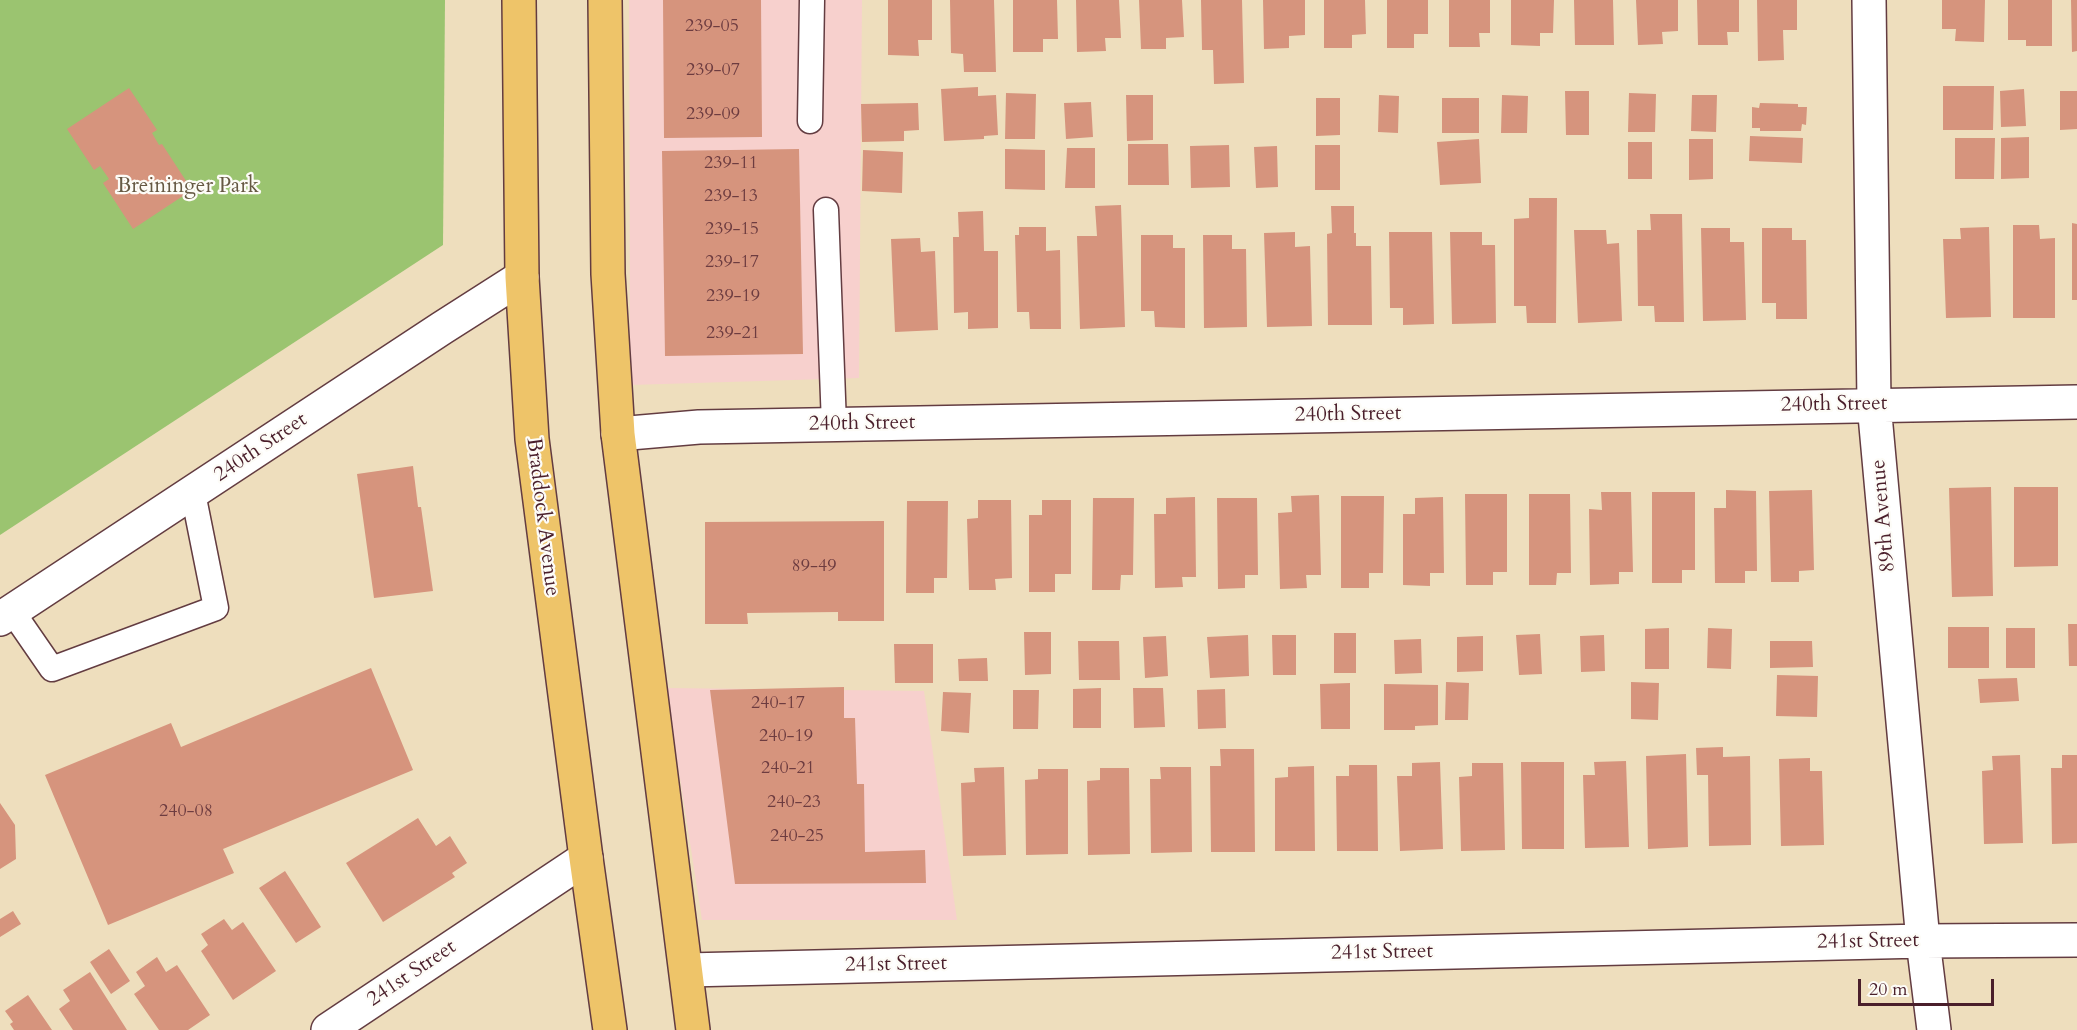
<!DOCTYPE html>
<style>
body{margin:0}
#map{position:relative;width:2077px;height:1030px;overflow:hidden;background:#eedebd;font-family:Cardo,serif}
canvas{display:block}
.scale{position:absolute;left:1858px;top:979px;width:136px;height:27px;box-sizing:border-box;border:3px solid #4a1f2b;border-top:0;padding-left:8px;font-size:18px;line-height:21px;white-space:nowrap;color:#4a1f2b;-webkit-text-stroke:4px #fdfcf7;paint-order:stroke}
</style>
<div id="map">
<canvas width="2077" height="1030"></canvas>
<div class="scale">20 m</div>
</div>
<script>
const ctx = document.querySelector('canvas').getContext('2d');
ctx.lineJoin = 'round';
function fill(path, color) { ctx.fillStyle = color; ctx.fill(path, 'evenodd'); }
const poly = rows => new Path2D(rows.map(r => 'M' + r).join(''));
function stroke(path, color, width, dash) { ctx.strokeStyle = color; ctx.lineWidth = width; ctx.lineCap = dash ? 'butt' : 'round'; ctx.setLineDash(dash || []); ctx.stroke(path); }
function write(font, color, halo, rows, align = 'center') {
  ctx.font = font + ' Cardo,serif'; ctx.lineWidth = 4.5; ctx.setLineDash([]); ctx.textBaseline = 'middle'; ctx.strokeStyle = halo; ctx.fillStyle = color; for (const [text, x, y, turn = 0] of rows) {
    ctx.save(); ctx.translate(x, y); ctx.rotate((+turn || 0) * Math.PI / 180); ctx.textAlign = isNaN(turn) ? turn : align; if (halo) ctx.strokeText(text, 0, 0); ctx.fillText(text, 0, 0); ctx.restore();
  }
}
fill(poly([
 [629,0,862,0,859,378,630,385],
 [666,688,924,691,957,920,702,920]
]), '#f7d0cd');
fill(poly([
 [0,0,445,0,443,245,0,535]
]), '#9bc470');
fill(poly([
 [663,0,761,0,762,137,664,138],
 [888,0,932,0,932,40,918,40,919,56,888,55],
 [950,0,994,0,996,72,964,72,963,54,951,53],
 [1013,0,1057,0,1058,39,1043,39,1043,52,1013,52],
 [1076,0,1119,0,1121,38,1105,38,1106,51,1077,52],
 [1139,0,1182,0,1184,37,1166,38,1166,49,1141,49],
 [1201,0,1242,0,1244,83,1214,84,1213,50,1202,50],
 [1263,0,1305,0,1305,35,1289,36,1289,48,1264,49],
 [1324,0,1365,0,1366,34,1352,35,1352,48,1324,48],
 [1387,0,1428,0,1428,34,1414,34,1414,48,1387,48],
 [1449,0,1490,0,1490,33,1479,33,1480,47,1449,47],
 [1511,0,1554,0,1553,33,1540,33,1540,46,1511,45],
 [1574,0,1613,0,1614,45,1575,45],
 [1636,0,1678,0,1678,31,1662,32,1663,44,1638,45],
 [1697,0,1739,0,1739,32,1727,32,1728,45,1698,45],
 [1757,0,1797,0,1797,30,1783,30,1784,60,1758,61],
 [1942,0,1985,0,1984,42,1955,41,1956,29,1942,29],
 [2008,0,2052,0,2052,46,2026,46,2026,40,2008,40],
 [2071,0,2077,0,2077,51,2072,52],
 [1943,86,1994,86,1993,130,1943,130],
 [978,87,978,96,996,95,998,135,984,136,984,139,944,141,941,89],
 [129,88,157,130,152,133,159,145,162,144,192,190,133,229,103,183,109,179,100,166,94,170,67,129],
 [2024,89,2026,126,2001,127,2000,91],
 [1565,91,1589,91,1589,135,1566,135],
 [2060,91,2077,91,2077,129,2060,130],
 [1006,93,1036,94,1035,139,1005,139],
 [1629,93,1656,94,1655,132,1628,132],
 [1126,95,1153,95,1153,140,1127,141],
 [1379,95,1399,96,1398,133,1378,132],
 [1502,95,1528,96,1527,133,1501,133],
 [1692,95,1717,95,1716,132,1691,131],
 [1316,98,1340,98,1340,135,1316,136],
 [1442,98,1479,98,1479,133,1442,133],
 [1091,102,1093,137,1066,139,1064,103],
 [918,103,919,130,904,131,904,141,862,142,861,104],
 [1760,103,1798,104,1798,107,1807,107,1806,125,1802,124,1801,131,1760,131,1760,128,1752,128,1752,107,1759,108],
 [1750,136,1803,138,1802,163,1749,161],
 [2029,137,2029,178,2001,179,2001,138],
 [1955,138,1995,138,1994,179,1955,179],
 [1479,139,1481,183,1440,185,1437,142],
 [1689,139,1713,139,1713,179,1689,180],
 [1628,142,1652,142,1652,179,1628,179],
 [1128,144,1168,144,1169,185,1128,185],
 [1229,145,1230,187,1191,188,1190,146],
 [1315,145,1340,145,1340,190,1315,190],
 [1277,146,1278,187,1256,188,1254,147],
 [1067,148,1095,148,1095,188,1065,188],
 [799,149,803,354,665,356,662,151],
 [1005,149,1045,150,1045,190,1005,189],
 [863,150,903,152,902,193,862,191],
 [1529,198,1557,198,1556,323,1527,323,1526,306,1514,306,1514,219,1529,218],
 [1121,205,1125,327,1080,329,1077,236,1097,236,1095,206],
 [1331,206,1354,206,1354,233,1356,233,1356,246,1371,246,1372,325,1328,325,1327,234,1332,233],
 [983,211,984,251,998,251,998,328,968,329,968,312,954,313,953,237,959,237,958,212],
 [1650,214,1682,214,1684,322,1655,322,1654,306,1638,306,1637,230,1651,230],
 [2072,223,2077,224,2077,300,2072,300],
 [2013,225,2039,225,2040,239,2055,238,2055,318,2013,318],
 [1019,227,1046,227,1046,251,1060,250,1061,329,1030,329,1029,312,1017,312,1015,235,1019,235],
 [1989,227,1991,317,1946,318,1943,239,1961,239,1960,228],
 [1701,228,1730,228,1730,242,1744,242,1746,320,1703,321],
 [1762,228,1792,228,1792,240,1806,240,1807,319,1776,319,1776,303,1762,303],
 [1574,230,1606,230,1607,244,1619,243,1622,321,1578,323],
 [1295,232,1295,247,1310,246,1312,326,1267,327,1264,233],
 [1389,232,1432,232,1434,324,1403,325,1403,308,1390,308],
 [1450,232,1482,232,1482,245,1495,245,1496,323,1452,324],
 [1141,235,1173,235,1173,248,1185,248,1185,328,1155,327,1154,311,1141,311],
 [1203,235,1232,235,1232,249,1246,249,1247,327,1204,328],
 [920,238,921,252,935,251,938,330,895,332,891,239],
 [413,466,418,507,421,507,433,591,374,598,357,474],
 [1991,487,1993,596,1952,597,1949,488],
 [2014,487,2058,487,2058,566,2014,567],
 [1726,490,1756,491,1757,571,1745,571,1745,583,1715,583,1714,508,1726,508],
 [1812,490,1814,570,1799,571,1799,582,1771,582,1769,491],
 [1601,492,1631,492,1633,572,1619,572,1619,584,1590,585,1589,509,1602,510],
 [1652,492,1695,492,1695,570,1682,570,1682,583,1652,583],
 [1465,494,1507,494,1507,572,1493,572,1493,585,1466,585],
 [1529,494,1570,494,1571,573,1557,573,1556,585,1529,585],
 [1319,495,1321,575,1306,575,1307,588,1280,589,1278,513,1292,512,1291,496],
 [1341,496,1384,496,1383,573,1369,573,1369,588,1341,588],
 [1195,497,1196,577,1182,577,1183,587,1155,588,1154,514,1166,514,1166,498],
 [1443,497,1444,573,1430,573,1430,586,1403,585,1403,514,1415,514,1415,498],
 [1093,498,1134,498,1133,575,1121,575,1120,590,1092,590],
 [1217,498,1257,498,1258,575,1245,575,1245,588,1218,589],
 [978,500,1011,500,1012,578,995,579,996,590,969,590,967,519,978,518],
 [1042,500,1071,500,1071,574,1055,574,1055,592,1029,592,1029,515,1042,515],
 [907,501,948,501,947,578,934,578,934,593,906,593],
 [884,521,884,621,838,621,838,612,747,613,748,624,705,624,705,522],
 [2068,624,2077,624,2077,666,2069,666],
 [1948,627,1989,627,1989,668,1948,668],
 [1669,628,1669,669,1645,669,1645,629],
 [1708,628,1732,629,1731,669,1707,668],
 [2006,628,2035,628,2035,668,2006,668],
 [1024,632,1051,632,1051,674,1025,675],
 [1334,633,1356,633,1356,673,1334,673],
 [1540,634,1542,674,1519,675,1516,635],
 [1248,635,1249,676,1210,678,1207,637],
 [1272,635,1296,635,1296,675,1273,675],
 [1604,635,1605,671,1581,672,1580,636],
 [1166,636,1168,676,1145,678,1143,637],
 [1483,636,1483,671,1457,672,1457,637],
 [1421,639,1422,673,1395,674,1394,640],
 [1078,641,1119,641,1120,680,1079,680],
 [1770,641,1812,641,1813,667,1770,668],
 [894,644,933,644,933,683,895,683],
 [987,658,988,681,959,681,958,659],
 [371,668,413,770,223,849,234,873,108,925,45,775,171,723,181,747],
 [1777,675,1818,676,1817,717,1776,716],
 [2017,678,2019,701,1980,703,1978,679],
 [1446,682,1469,683,1468,720,1445,720],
 [1631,682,1659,683,1658,720,1631,719],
 [1350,683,1350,729,1321,729,1320,684],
 [1384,684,1438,685,1438,725,1415,726,1415,730,1384,730],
 [844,687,844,718,855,718,857,784,864,784,865,852,925,850,926,883,735,884,710,690],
 [1101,688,1101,728,1073,728,1073,689],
 [1133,688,1163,688,1165,727,1134,728],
 [1225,689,1226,728,1198,729,1197,690],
 [1013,690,1039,690,1038,729,1013,729],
 [943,692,971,693,969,733,941,731],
 [1723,747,1723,757,1750,756,1751,845,1709,846,1708,775,1697,775,1696,748],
 [1220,749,1254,749,1255,852,1211,852,1210,766,1221,766],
 [1686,754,1688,847,1648,849,1646,756],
 [2020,755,2023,843,1984,844,1982,771,1993,770,1992,756],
 [2062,755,2077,755,2077,843,2052,844,2051,768,2062,768],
 [1810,758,1810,771,1822,771,1824,845,1781,846,1779,759],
 [1626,761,1629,847,1585,848,1583,775,1595,775,1594,762],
 [1440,762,1443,849,1400,851,1397,776,1412,776,1412,763],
 [1521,762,1564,762,1564,849,1522,849],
 [1472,763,1503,763,1505,850,1461,851,1459,777,1472,776],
 [1349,765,1377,765,1378,851,1337,851,1336,776,1349,776],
 [1314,766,1315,851,1275,851,1275,778,1288,777,1288,767],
 [1004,767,1006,855,963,856,961,783,975,782,974,768],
 [1160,767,1191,767,1192,852,1151,853,1150,779,1161,779],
 [1100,768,1129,768,1130,854,1088,855,1087,781,1100,780],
 [1038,769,1068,769,1068,854,1026,855,1025,780,1038,779],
 [0,803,15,825,16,859,0,869],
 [418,818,436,846,450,836,467,863,452,873,455,877,383,922,346,863],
 [285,871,321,927,296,943,259,888],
 [13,911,21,924,0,937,0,919],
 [224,919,232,930,243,922,276,971,233,1000,201,951,208,945,201,934],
 [109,949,130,981,111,994,90,962],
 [157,957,166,972,177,965,210,1015,188,1030,159,1030,134,994,145,986,136,972],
 [90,972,127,1030,73,1030,59,1009,70,1001,63,990],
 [28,995,52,1030,14,1030,10,1024,13,1022,5,1011]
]), '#d6947d');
const service = poly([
 [810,121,812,0],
 [826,210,834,425],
 [12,611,52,669,216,608,193,493]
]);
const minor = poly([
 [1869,0,1874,404,1923,941,1934,1030],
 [618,434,699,427,2077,402],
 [0,619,442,328,522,277],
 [687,970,1923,941,2077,940],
 [328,1030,586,858]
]);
const primary = poly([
 [519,0,522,277,532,439,586,858,610,1030],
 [605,0,608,274,618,434,693,1030]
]);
stroke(service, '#633c41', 27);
stroke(minor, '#633c41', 36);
stroke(primary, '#633c41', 36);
stroke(service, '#fff', 24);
stroke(minor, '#fff', 33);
stroke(primary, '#eec469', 33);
write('18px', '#6d3c40', null, [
 ["239-05",712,27],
 ["239-07",713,71],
 ["239-09",713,115],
 ["239-11",731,164],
 ["239-13",731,197],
 ["239-15",732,230],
 ["239-17",732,263],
 ["239-19",733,297],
 ["239-21",733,334],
 ["89-49",814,567],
 ["240-17",778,704],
 ["240-19",786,737],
 ["240-21",788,769],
 ["240-23",794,803],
 ["240-08",186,812],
 ["240-25",797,837]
]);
write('21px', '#665943', '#fdfcf7', [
 ["Breininger Park",188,187]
]);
write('21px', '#4a1f2b', '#fdfcf7', [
 ["240th Street",1834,405,-1],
 ["240th Street",1348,415,-1],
 ["240th Street",862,424,-1],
 ["240th Street",261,448,-34],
 ["89th Avenue",1884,516,-95],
 ["Braddock Avenue",542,517,83],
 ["241st Street",1868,942,-1],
 ["241st Street",1382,953,-1],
 ["241st Street",896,965,-1],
 ["241st Street",412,974,-34]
]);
</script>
